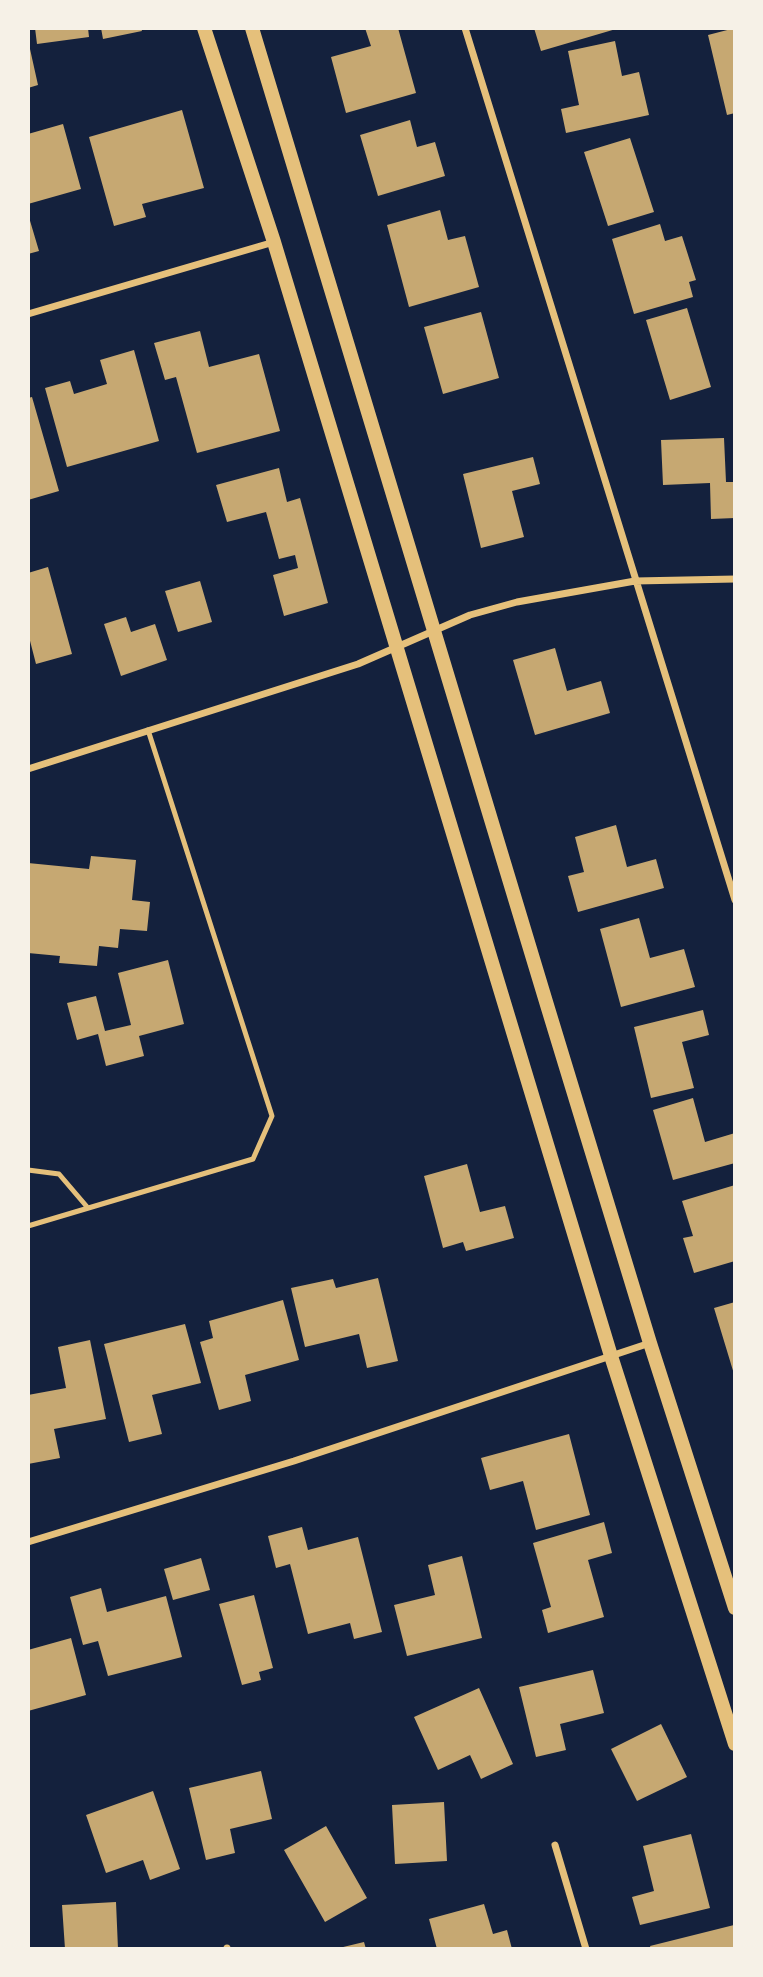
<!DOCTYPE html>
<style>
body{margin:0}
#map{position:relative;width:763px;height:1977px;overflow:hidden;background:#14213d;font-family:Helvetica,sans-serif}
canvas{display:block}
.frame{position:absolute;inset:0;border:30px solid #f6f1e7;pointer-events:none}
</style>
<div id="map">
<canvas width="763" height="1977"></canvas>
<div class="frame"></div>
</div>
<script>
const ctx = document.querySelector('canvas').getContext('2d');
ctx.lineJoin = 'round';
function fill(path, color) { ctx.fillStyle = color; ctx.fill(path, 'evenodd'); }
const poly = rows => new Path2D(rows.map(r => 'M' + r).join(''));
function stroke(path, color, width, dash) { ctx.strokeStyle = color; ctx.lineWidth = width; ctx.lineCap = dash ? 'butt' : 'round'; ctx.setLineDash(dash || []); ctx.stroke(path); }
fill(poly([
 [35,28,88,28,89,37,37,44],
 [101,28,141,28,142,31,103,39],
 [365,28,398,28,416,93,346,113,331,57,371,46],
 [534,28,615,28,616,29,541,51],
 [735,28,735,113,727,115,708,35],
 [28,40,38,85,28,88],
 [615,41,622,76,639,72,649,115,566,133,561,109,579,105,568,51],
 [182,110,204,188,142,204,146,217,114,226,89,137],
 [410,120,417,147,435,142,445,176,378,196,360,135],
 [63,124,81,189,28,204,28,134],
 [630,138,654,212,608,226,584,152],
 [440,210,448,240,465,236,479,287,409,307,387,225],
 [28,214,39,251,28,254],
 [660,224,665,241,682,236,696,280,689,282,693,297,634,314,612,239],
 [687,308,711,387,670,400,646,320],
 [481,312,499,378,443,394,424,327],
 [200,331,209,367,259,354,280,431,197,453,176,377,165,380,154,343],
 [134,350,159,441,67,467,45,388,70,381,74,394,107,384,100,360],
 [32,397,59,491,28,500,28,398],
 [724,438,726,482,735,482,735,518,711,519,710,483,663,485,661,440],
 [533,457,540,484,512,491,524,537,481,548,463,474],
 [279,468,287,502,300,498,328,603,284,616,273,575,298,568,295,555,279,559,266,512,227,522,216,485],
 [48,567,72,654,36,664,28,633,28,573],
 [200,581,212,622,178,632,165,591],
 [126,617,131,632,155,624,167,660,121,676,104,624],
 [555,648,567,691,601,681,610,713,535,735,513,660],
 [616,825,627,867,656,859,664,888,578,912,568,876,584,872,575,837],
 [91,856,136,860,132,900,150,902,147,931,120,929,118,948,99,946,97,966,59,963,60,956,28,953,28,863,89,869],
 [639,918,650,958,684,949,695,987,621,1007,600,929],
 [168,960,184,1024,139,1036,144,1056,106,1066,98,1034,77,1040,67,1003,96,996,105,1031,131,1025,118,973],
 [703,1010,709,1035,682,1042,694,1088,651,1098,634,1027],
 [693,1098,705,1142,735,1133,735,1163,673,1180,653,1110],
 [467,1164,480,1212,505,1206,514,1238,466,1251,463,1242,443,1248,424,1176],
 [735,1185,735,1261,694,1273,683,1238,693,1236,682,1201],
 [378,1278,398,1361,367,1368,359,1334,305,1347,291,1288,333,1279,336,1288],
 [283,1300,299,1360,245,1375,251,1401,219,1410,200,1342,213,1338,209,1321],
 [735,1302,735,1374,734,1374,714,1308],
 [185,1324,201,1383,152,1395,162,1434,129,1442,104,1344],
 [90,1340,106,1419,54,1429,60,1458,28,1464,28,1395,66,1388,58,1347],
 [569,1434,590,1515,536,1530,523,1481,490,1490,481,1458],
 [604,1522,612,1553,588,1560,604,1617,548,1633,542,1610,551,1607,533,1543],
 [302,1527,308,1550,358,1537,382,1632,354,1639,350,1623,308,1634,290,1564,276,1568,268,1536],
 [462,1556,482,1638,407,1656,394,1605,435,1595,428,1565],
 [201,1558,210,1590,173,1600,164,1569],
 [101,1588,107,1612,166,1596,182,1657,108,1676,98,1641,83,1645,70,1597],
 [254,1595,273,1668,259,1672,261,1680,242,1685,219,1604],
 [71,1638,86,1695,28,1711,28,1650],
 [593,1670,604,1713,560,1724,566,1750,536,1757,519,1687],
 [479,1688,513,1764,481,1779,470,1755,438,1770,414,1717],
 [661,1724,687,1777,637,1801,611,1749],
 [261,1771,272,1819,230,1829,235,1853,206,1860,189,1788],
 [153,1791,180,1869,150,1880,143,1860,106,1873,86,1815],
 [444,1802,447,1861,395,1864,392,1805],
 [326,1826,367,1898,325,1922,284,1850],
 [691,1834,710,1908,640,1925,632,1897,654,1891,643,1846],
 [116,1902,118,1949,65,1949,62,1905],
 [484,1904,493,1934,507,1930,512,1949,437,1949,429,1919],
 [734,1925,735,1949,651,1949,650,1946],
 [364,1942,366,1949,339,1949,339,1948]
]), '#c6a872');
stroke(poly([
 [28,1170,59,1174,88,1208],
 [28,1226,253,1159,272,1116,148,730]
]), '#e5c07b', 5);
stroke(poly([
 [465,28,735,900],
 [28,314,274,242],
 [28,769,358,664,470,615,517,602,635,581,735,579],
 [28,1542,294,1461,650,1343],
 [555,1845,586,1949],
 [227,1948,227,1949]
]), '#e5c07b', 7);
stroke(poly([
 [204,28,274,242,611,1356,735,1744],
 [252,28,547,1005,650,1343,735,1608]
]), '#e5c07b', 14);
</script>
